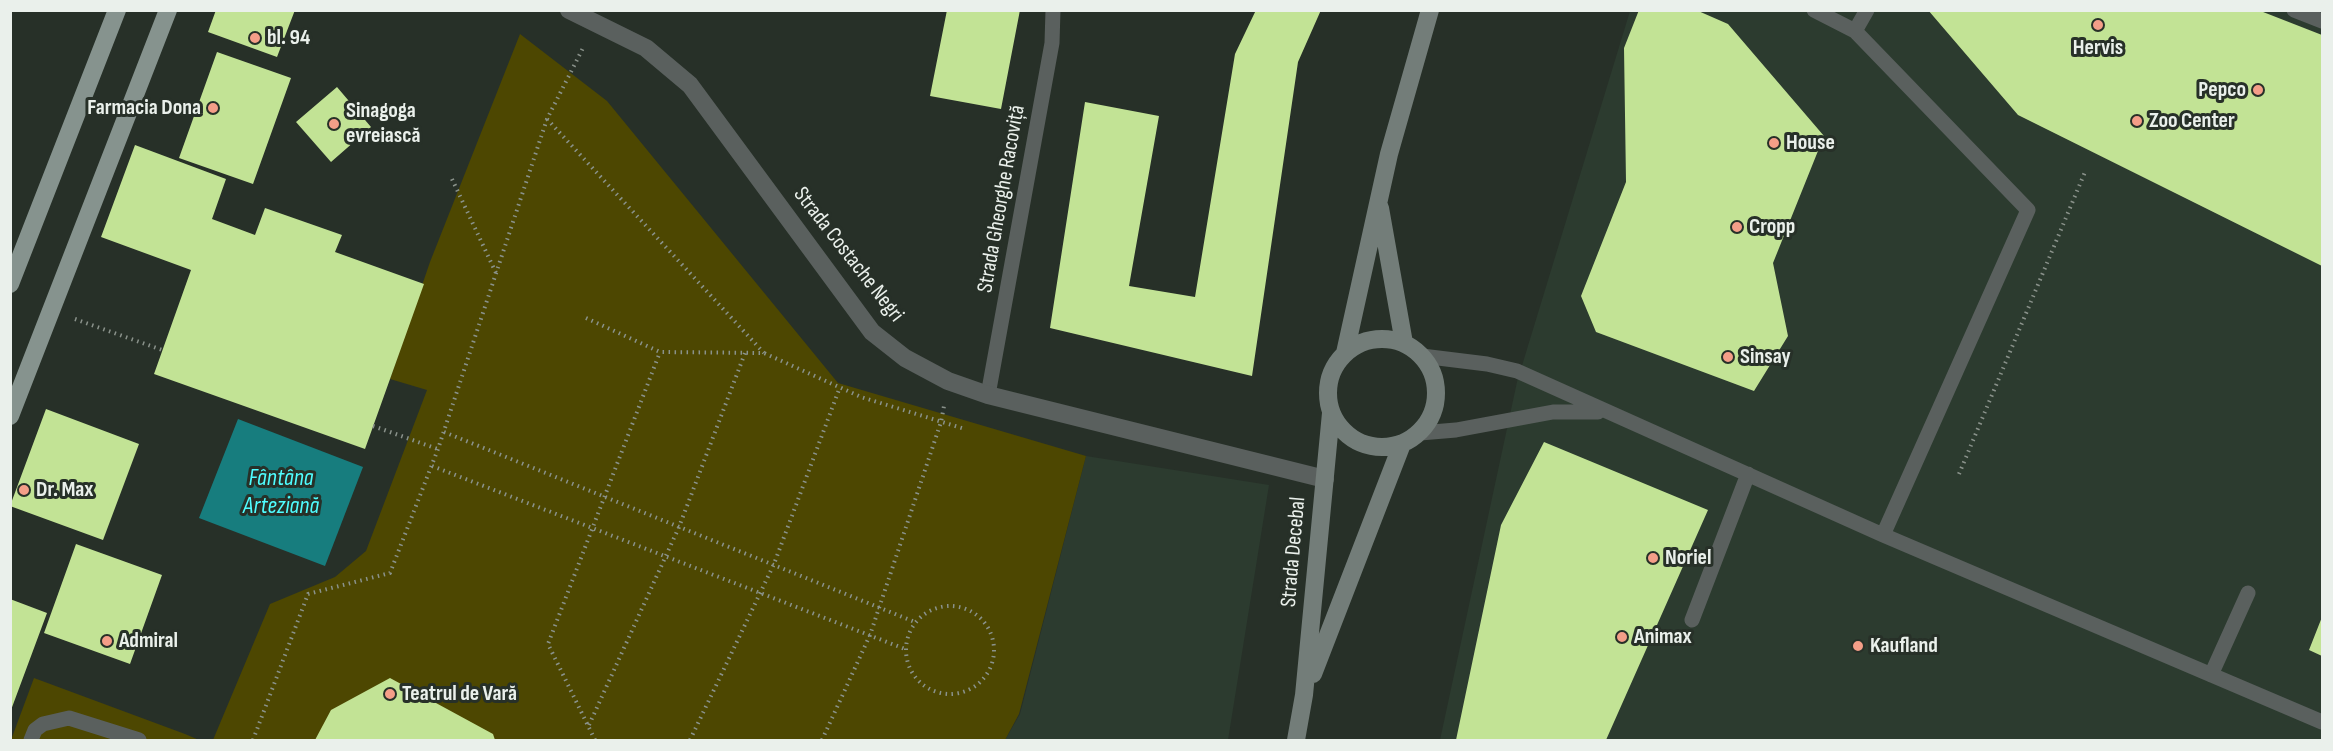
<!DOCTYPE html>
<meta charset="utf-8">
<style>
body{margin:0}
#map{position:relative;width:2333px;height:751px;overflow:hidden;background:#273028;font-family:"Sofia Sans Condensed",sans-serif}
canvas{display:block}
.frame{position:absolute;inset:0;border:12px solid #eaf0eb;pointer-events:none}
</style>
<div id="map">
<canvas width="2333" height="751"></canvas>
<div class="frame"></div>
</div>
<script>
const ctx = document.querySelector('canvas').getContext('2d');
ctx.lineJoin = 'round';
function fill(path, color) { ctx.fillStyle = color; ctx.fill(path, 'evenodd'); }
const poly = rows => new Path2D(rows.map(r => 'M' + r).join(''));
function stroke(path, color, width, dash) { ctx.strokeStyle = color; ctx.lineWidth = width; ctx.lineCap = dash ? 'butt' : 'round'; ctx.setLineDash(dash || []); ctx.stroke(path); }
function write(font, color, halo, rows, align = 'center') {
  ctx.font = font + ' "Sofia Sans Condensed",sans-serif'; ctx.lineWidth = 6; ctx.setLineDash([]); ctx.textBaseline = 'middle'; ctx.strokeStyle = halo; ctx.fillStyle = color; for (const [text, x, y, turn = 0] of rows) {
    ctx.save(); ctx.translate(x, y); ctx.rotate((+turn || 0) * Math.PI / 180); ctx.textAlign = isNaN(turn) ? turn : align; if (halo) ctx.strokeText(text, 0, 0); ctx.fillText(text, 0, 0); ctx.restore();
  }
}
fill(poly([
 [1630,11,2322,11,2322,740,1440,740,1517,382],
 [1086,456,1269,485,1228,740,1005,740,1020,714]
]), '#2c3b2f');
fill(poly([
 [520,34,607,101,838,383,1086,456,1019,714,1005,740,213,740,270,604,335,577,366,551,427,390,390,379,430,262],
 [34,678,185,734,199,740,11,740]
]), '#4d4701');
fill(poly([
 [238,419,363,467,325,566,199,518]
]), '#177d7e');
fill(poly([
 [216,10,295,10,277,57,208,32],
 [947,10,1020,10,1001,109,930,96],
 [1256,10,1321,10,1298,62,1252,376,1050,328,1085,102,1159,116,1129,286,1195,297,1235,54],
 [1639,10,1696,10,1728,24,1824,136,1773,263,1788,336,1754,391,1596,332,1581,296,1626,182,1624,48],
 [1928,10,2258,10,2322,35,2322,266,2018,115],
 [217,52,291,78,253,184,179,158],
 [337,87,371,127,331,162,296,122],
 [135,145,226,179,212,219,255,235,265,208,342,235,335,252,424,284,365,449,154,374,191,270,101,237],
 [46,409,139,444,103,540,10,506],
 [1544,442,1708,510,1606,740,1456,740,1501,525],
 [76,544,162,575,130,664,44,633],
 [10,599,47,613,11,710,10,710],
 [2322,617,2322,656,2309,650],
 [390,678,493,734,495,740,315,740,331,710]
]), '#c2e395');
stroke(poly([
 [547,119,764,353],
 [452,179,496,273],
 [586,318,660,352,764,353,861,397,965,429],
 [75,319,162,350],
 [373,426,438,449],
 [444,432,915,622],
 [432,466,905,649],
 [1959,474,2085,172],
 '906 650a44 44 0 1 1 88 0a44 44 0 1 1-88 0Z',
 [589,725,679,527,745,353],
 [253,740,308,594,390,573,438,449,547,119,584,46],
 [595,740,548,644,660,352],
 [690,740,774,564,840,387],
 [822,740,870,635,941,422,944,406]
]), '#8a928b', 4, [1.5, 4.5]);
stroke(poly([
 [1814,10,1855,31,2028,210,1883,535],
 [2294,10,2322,21],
 [1855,31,1867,10],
 [1422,356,1487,364,1517,371,1883,535,2322,722],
 [988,395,1052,43,1053,10],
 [1420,433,1456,430,1553,412,1598,412],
 [1692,620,1748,474],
 [2211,675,2248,593],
 [31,740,35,730,43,724,69,718,139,740]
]), '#5a605e', 15);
stroke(poly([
 [569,10,646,48,690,85,872,332,905,358,948,381,988,395,1325,479]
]), '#5a605e', 18);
stroke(poly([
 [1380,208,1404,343],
 '1328 393a54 54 0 1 1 108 0a54 54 0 1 1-108 0Z',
 [1345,353,1389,154,1430,10],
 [1313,674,1402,444],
 [1296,740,1304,695,1331,413]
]), '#737d79', 18);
stroke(poly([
 [10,284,117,10],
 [10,416,168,10]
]), '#86938e', 18);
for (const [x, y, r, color] of [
 [2098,25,6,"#f49e88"],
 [255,38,6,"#f49e88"],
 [2258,90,6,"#f49e88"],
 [213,108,6,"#f49e88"],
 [2137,121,6,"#f49e88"],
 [334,124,6,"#f49e88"],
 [1774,143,6,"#f49e88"],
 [1737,227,6,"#f49e88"],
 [1728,357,6,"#f49e88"],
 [24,490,6,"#f49e88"],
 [1653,558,6,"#f49e88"],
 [1622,637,6,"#f49e88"],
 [107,641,6,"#f49e88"],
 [1858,646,6,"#f49e88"],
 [390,694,6,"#f49e88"]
]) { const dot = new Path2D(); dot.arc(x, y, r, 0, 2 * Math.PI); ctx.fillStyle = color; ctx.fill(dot); stroke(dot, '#273028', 2); }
write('bold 22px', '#eaf0eb', '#273028', [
 ["bl. 94",267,38],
 ["Hervis",2098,48,"center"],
 ["Pepco",2246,90,"right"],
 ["Farmacia Dona",201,108,"right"],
 ["Sinagoga",346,111],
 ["evreiască",346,136],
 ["Zoo Center",2149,121],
 ["House",1786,143],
 ["Cropp",1749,227],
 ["Sinsay",1740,357],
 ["Dr. Max",36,490],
 ["Noriel",1665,558],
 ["Animax",1634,637],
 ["Admiral",119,641],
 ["Kaufland",1870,646],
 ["Teatrul de Vară",402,694]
], 'left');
write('22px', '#eaf0eb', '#273028', [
 ["Strada Gheorghe Racoviță",1002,199,-80],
 ["Strada Costache Negri",848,255,52],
 ["Strada Decebal",1294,552,-85]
]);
write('italic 24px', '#4ffdff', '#273028', [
 ["Fântâna",281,479],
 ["Arteziană",281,507]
]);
</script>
